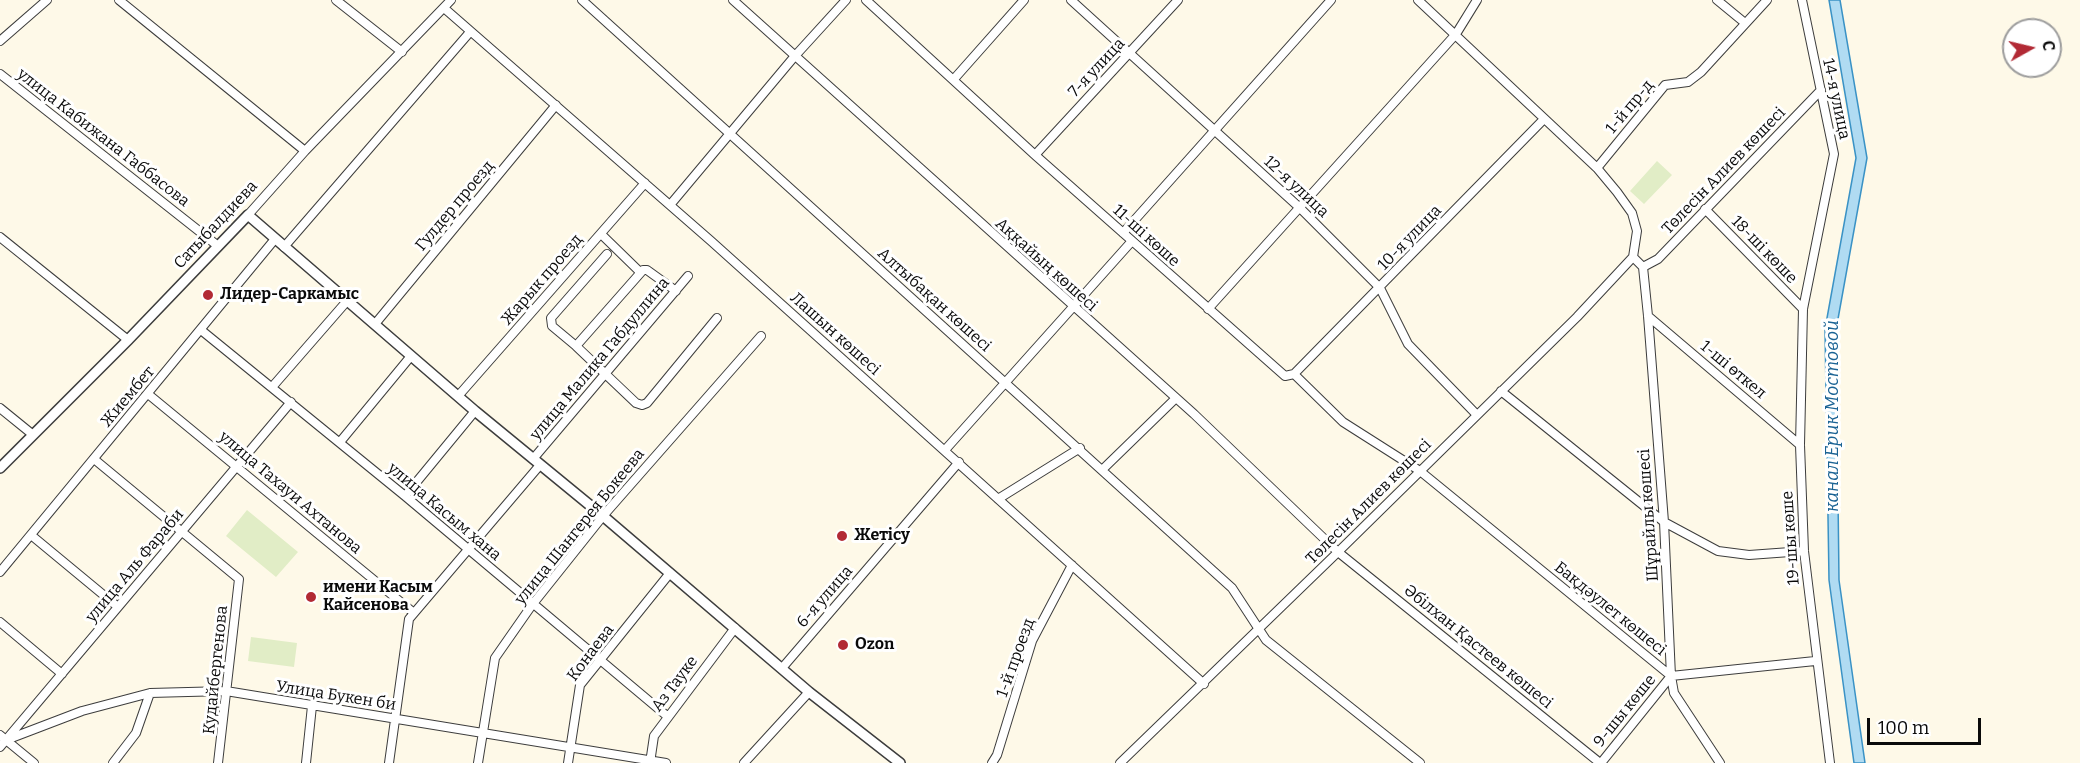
<!DOCTYPE html>
<meta charset="utf-8">
<style>
body{margin:0}
#map{position:relative;width:2080px;height:763px;overflow:hidden;background:#fef9e8;font-family:Bitter,serif}
canvas{display:block}
.north{position:absolute;left:2002px;top:18px;width:60px;height:60px;box-sizing:border-box;background:#fff;border:2px solid #9d9d9d;border-radius:50%;rotate:82deg;font-size:16px;font-weight:700;line-height:24px;text-align:center;color:#0a0a0a}
.north::after{content:'';display:block;margin:auto;width:21px;height:27px;background:#b22a35;clip-path:polygon(50% 0,100% 100%,50% 72%,0 100%)}
.scale{position:absolute;left:1867px;top:718px;width:114px;height:27px;box-sizing:border-box;border:3px solid #0a0a0a;border-top:0;padding-left:8px;font-size:18px;line-height:21px;white-space:nowrap;color:#0a0a0a;-webkit-text-stroke:4px #fff;paint-order:stroke}
</style>
<div id="map">
<canvas width="2080" height="763"></canvas>
<div class="north">С</div>
<div class="scale">100 m</div>
</div>
<script>
const ctx = document.querySelector('canvas').getContext('2d');
ctx.lineJoin = 'round';
function fill(path, color) { ctx.fillStyle = color; ctx.fill(path, 'evenodd'); }
const poly = rows => new Path2D(rows.map(r => 'M' + r).join(''));
function stroke(path, color, width, dash) { ctx.strokeStyle = color; ctx.lineWidth = width; ctx.lineCap = dash ? 'butt' : 'round'; ctx.setLineDash(dash || []); ctx.stroke(path); }
function write(font, color, halo, rows, align = 'center') {
  ctx.font = font + ' Bitter,serif'; ctx.lineWidth = 6; ctx.setLineDash([]); ctx.textBaseline = 'middle'; ctx.strokeStyle = halo; ctx.fillStyle = color; for (const [text, x, y, turn = 0] of rows) {
    ctx.save(); ctx.translate(x, y); ctx.rotate((+turn || 0) * Math.PI / 180); ctx.textAlign = isNaN(turn) ? turn : align; if (halo) ctx.strokeText(text, 0, 0); ctx.fillText(text, 0, 0); ctx.restore();
  }
}
fill(poly([
 [1657,161,1672,175,1644,204,1630,191],
 [247,510,298,552,276,577,226,536],
 [251,637,297,643,294,667,248,661]
]), '#e1edc6');
const water = poly([
 [1829,0,1840,0,1867,158,1836,330,1839,580,1865,763,1854,763,1829,580,1825,329,1856,158,1829,0]
]);
fill(water, '#b0dbf2');
stroke(water, '#3a92c5', 1.5);
const minor = poly([
 [119,0,305,151],
 [336,0,402,52],
 [582,0,1232,588,1266,640,1420,763],
 [733,0,1194,414,1338,552,1600,763],
 [866,0,1035,155,1285,376,1294,374,1343,422,1420,471,1671,676,1815,661],
 [1071,0,1300,208,1380,288,1408,344,1477,415],
 [1418,0,1597,168,1617,192,1632,213,1637,231,1633,257],
 [1717,0,1745,23],
 [1802,0,1834,154,1803,309,1800,445,1804,551,1830,763],
 [444,8,711,241,1204,684],
 [0,41,47,0],
 [0,74,218,246],
 [954,79,1024,0],
 [1035,155,1178,0],
 [1597,168,1665,85,1688,82,1701,72,1767,0],
 [670,205,794,57,846,0],
 [1705,209,1803,309],
 [248,215,305,151,451,0],
 [1123,233,1331,0],
 [601,234,640,272],
 [0,237,128,340],
 [284,247,470,32],
 [1633,257,1643,267,1648,316,1664,522,1671,676,1674,693,1720,763],
 [1643,267,1658,259,1821,90],
 [676,291,647,270,643,270,576,346,636,403,642,405,647,403,717,318],
 [1208,309,1456,34,1477,0],
 [1648,316,1800,445],
 [375,324,556,105],
 [201,330,405,496,667,716],
 [576,346,552,326,551,318,607,254],
 [1294,374,1544,119],
 [273,386,347,301],
 [1501,391,1664,522,1718,551,1749,555,1804,551],
 [148,394,414,613],
 [459,395,645,183],
 [0,408,32,434],
 [340,442,411,356],
 [945,450,1132,241],
 [94,459,239,579,218,763],
 [533,459,688,276],
 [1103,469,1175,399],
 [405,496,475,411],
 [998,499,1080,448],
 [31,535,118,607],
 [0,572,275,239],
 [0,622,62,674],
 [783,667,959,462],
 [0,735,34,763],
 [6,740,82,711,150,693,226,691,666,763],
 [0,747,291,402],
 [113,763,136,733,150,693],
 [306,763,312,706],
 [389,763,409,619,540,465],
 [478,763,495,658,532,605,603,516,761,336],
 [568,763,580,685,670,573],
 [650,763,654,736,735,628],
 [744,763,809,692],
 [992,763,997,755,1032,641,1072,565],
 [1120,763,1338,552,1577,317,1633,257],
 [1601,763,1671,676]
]);
const tertiary = poly([
 [0,468,128,340,248,215,475,411,603,516,809,692,900,763]
]);
stroke(minor, '#3d3d3d', 10);
stroke(tertiary, '#3d3d3d', 12);
stroke(minor, '#fff', 8);
stroke(tertiary, '#fff', 9);
for (const [x, y, r, color] of [
 [208,295,6,"#b22a35"],
 [842,536,6,"#b22a35"],
 [311,597,6,"#b22a35"],
 [843,645,6,"#b22a35"]
]) { const dot = new Path2D(); dot.arc(x, y, r, 0, 2 * Math.PI); ctx.fillStyle = color; ctx.fill(dot); stroke(dot, '#fff', 2); }
write('16px', '#0a0a0a', '#fff', [
 ["7-я улица",1097,68,-47],
 ["14-я улица",1836,99,78],
 ["1-й пр-д",1630,107,-50],
 ["улица Кабижана Габбасова",103,138,38],
 ["Төлесін Алиев көшесі",1724,171,-46],
 ["12-я улица",1296,187,43],
 ["Гулдер проезд",455,206,-50],
 ["Сатыбалдиева",216,225,-47],
 ["11-ші көше",1146,236,42],
 ["10-я улица",1410,238,-46],
 ["18-ші көше",1764,250,46],
 ["Аққайың көшесі",1046,265,42],
 ["Жарык проезд",542,280,-49],
 ["Алтыбақан көшесі",934,300,42],
 ["Лашын көшесі",835,334,42],
 ["улица Малика Габдуллина",600,359,-50],
 ["1-шi өткел",1733,370,40],
 ["Жиембет",128,397,-50],
 ["улица Тахауи Ахтанова",290,493,40],
 ["Төлесін Алиев көшесі",1369,502,-45],
 ["улица Касым хана",444,512,40],
 ["Шұрайлы көшесі",1649,515,-94],
 ["улица Шангерея Бокеева",580,527,-51],
 ["19-шы көше",1791,538,-94],
 ["улица Аль Фараби",135,566,-50],
 ["6-я улица",825,597,-49],
 ["Бақдәулет көшесi",1610,609,39],
 ["Әбілхан Қастеев көшесi",1478,647,39],
 ["Конаева",591,653,-53],
 ["1-й проезд",1016,658,-70],
 ["Кудайбергенова",216,670,-84],
 ["Аз Тауке",675,684,-53],
 ["Улица Букен би",336,696,9],
 ["9-шы көше",1625,711,-51]
]);
write('bold 16px', '#0a0a0a', '#fff', [
 ["Лидер-Саркамыс",220,295],
 ["Жетісу",854,536],
 ["имени Касым",323,588],
 ["Кайсенова",323,606],
 ["Ozon",855,645]
], 'left');
write('italic 18px', '#1b6394', '#fff', [
 ["канал Ерик Мостовой",1833,416,-90]
]);
</script>
